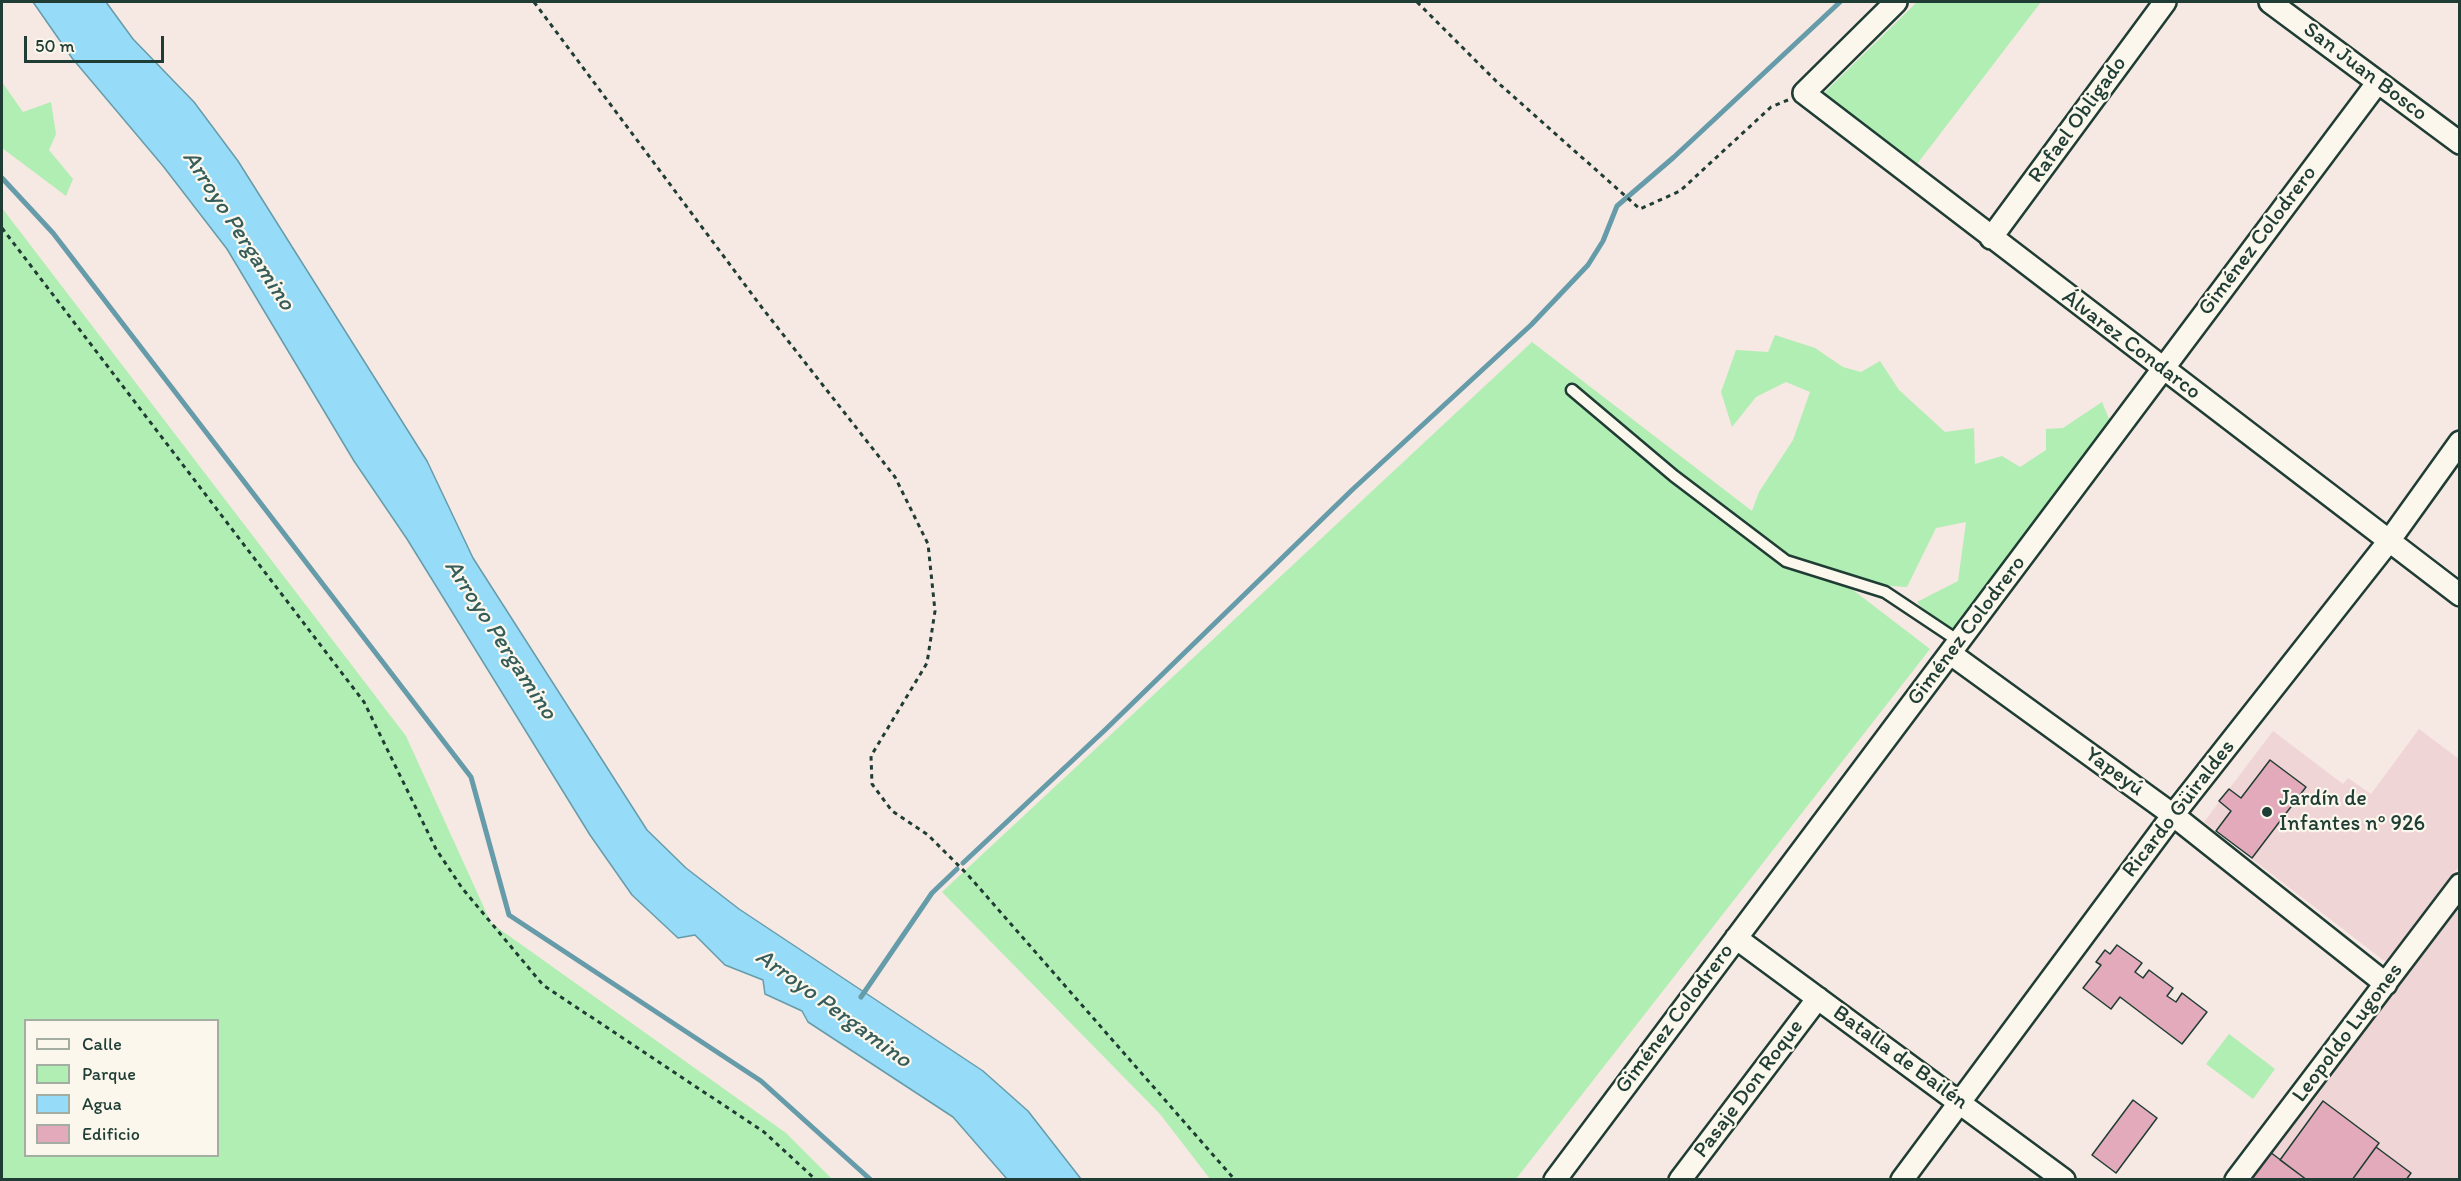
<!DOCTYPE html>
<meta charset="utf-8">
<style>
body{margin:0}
#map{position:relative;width:2461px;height:1181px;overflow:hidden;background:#f6e8e2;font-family:Itim,sans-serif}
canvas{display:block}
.frame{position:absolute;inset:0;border:3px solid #1f3d34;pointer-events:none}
.legend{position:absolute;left:24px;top:1019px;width:195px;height:138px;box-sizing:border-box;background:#fbf7ec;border:2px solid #a3ada2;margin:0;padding:8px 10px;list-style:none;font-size:18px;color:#1f3d34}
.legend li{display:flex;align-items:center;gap:12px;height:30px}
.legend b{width:30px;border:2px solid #a3ada2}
.scale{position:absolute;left:24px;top:36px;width:140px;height:27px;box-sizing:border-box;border:3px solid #1f3d34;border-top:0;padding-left:8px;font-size:18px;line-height:21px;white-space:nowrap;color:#1f3d34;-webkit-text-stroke:4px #fbf7ec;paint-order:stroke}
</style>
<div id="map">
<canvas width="2461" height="1181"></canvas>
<div class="frame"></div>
<ul class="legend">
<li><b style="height:8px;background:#fbf7ec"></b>Calle</li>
<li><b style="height:16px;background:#b1eeb4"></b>Parque</li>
<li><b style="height:16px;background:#96dbf8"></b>Agua</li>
<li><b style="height:16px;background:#e3aabb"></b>Edificio</li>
</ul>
<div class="scale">50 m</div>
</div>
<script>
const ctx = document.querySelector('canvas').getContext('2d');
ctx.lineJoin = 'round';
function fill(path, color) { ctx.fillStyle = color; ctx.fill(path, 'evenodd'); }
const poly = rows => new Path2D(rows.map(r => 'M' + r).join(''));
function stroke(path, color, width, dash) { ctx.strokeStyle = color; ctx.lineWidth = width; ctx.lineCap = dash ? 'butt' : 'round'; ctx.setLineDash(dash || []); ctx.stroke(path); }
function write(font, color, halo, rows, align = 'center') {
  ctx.font = font + ' Itim,sans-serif'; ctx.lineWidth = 4.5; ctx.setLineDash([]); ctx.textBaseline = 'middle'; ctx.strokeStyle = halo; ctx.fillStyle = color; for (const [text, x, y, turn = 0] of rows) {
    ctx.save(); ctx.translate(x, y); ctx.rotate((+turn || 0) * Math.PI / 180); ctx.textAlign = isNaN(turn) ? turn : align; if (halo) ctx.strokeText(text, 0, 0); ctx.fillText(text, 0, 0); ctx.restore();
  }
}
fill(poly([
 [2419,729,2459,759,2459,866,2387,963,2204,822,2273,731,2343,784,2348,778,2371,794],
 [2459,902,2459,1179,2247,1180]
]), '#f0d5d6');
fill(poly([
 [1917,2,2041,2,1914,168,1822,95],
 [2,82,23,112,51,102,56,134,49,150,73,179,66,196,2,148],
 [2,208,406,736,491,923,786,1133,832,1179,2,1179],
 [26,1020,218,1020,218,1156,26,1156],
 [1775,335,1815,348,1843,367,1861,372,1880,361,1899,390,1945,432,1974,428,1975,464,2002,456,2020,467,2046,450,2046,429,2063,428,2102,402,2110,421,2092,458,1960,630,1938,626,1917,602,1958,581,1966,522,1936,528,1907,587,1876,585,1836,577,1930,649,1516,1179,1210,1179,1160,1114,942,892,1532,342,1752,511,1759,492,1793,440,1810,392,1786,382,1756,397,1732,427,1721,392,1736,350,1768,352],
 [2229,1034,2275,1069,2253,1099,2206,1064]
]), '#b1eeb4');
const water = poly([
 [33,2,106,2,133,39,194,102,238,161,427,461,473,558,647,830,686,868,739,909,983,1071,1028,1111,1081,1179,1007,1179,953,1117,808,1022,802,1011,765,994,763,980,725,965,695,935,678,938,632,895,590,835,407,539,354,461,227,249,163,166,72,58,33,2]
]);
fill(water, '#96dbf8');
stroke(water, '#669caa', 1.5);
stroke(poly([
 [2,178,53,233,471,777,509,915,761,1081,871,1180],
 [963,863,1106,729,1352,490,1531,325,1588,265,1603,241,1617,206,1674,157,1840,2],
 [861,997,932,893,957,869]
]), '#669caa', 5);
const building = poly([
 [2270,760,2306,787,2252,858,2216,831,2231,811,2219,801,2229,789,2241,798,2270,760],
 [2117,945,2142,963,2135,972,2143,978,2149,970,2173,988,2167,996,2176,1002,2182,993,2207,1012,2182,1044,2120,997,2111,1009,2083,988,2101,965,2096,962,2105,950,2110,954,2117,945],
 [2133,1100,2157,1118,2116,1173,2092,1155,2133,1100],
 [2323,1101,2379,1143,2352,1180,2307,1180,2280,1160,2323,1101],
 [2376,1147,2411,1173,2406,1180,2352,1180,2376,1147],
 [2270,1152,2307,1180,2250,1180,2270,1152]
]);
fill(building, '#e3aabb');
stroke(building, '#1f3d34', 1.5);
const service = poly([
 [1572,390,1674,476,1786,561,1885,592,1960,642]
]);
const minor = poly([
 [1896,2,1804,93,2460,595],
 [2270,2,2460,143],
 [1991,238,2165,2],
 [1951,654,2173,815,2386,984],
 [1736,938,2064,1180],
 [1555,1180,2378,82],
 [1680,1180,1818,998],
 [1902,1180,2173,815,2389,541,2460,442],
 [2236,1180,2460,885]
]);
stroke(service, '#1f3d34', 15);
stroke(minor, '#1f3d34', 26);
stroke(poly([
 [534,2,763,309,895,477,928,544,935,611,927,663,871,756,872,784,892,811,928,835,968,875,1235,1180],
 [1417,2,1496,81,1640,209,1680,191,1771,107,1788,100],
 [2,228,364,702,436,849,462,888,543,985,764,1132,816,1180]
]), '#1f3d34', 3, [4.5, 4.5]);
stroke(service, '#fbf7ec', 10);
stroke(minor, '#fbf7ec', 21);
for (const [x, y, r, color] of [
 [2267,812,6,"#1f3d34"]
]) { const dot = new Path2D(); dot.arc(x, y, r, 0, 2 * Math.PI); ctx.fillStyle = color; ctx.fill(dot); stroke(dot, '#fbf7ec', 2); }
write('22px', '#1f3d34', '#fbf7ec', [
 ["San Juan Bosco",2365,72,37],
 ["Rafael Obligado",2078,120,-54],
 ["Giménez Colodrero",2258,241,-53],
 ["Álvarez Condarco",2131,345,37],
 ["Giménez Colodrero",1967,631,-53],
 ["Yapeyú",2114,772,36],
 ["Ricardo Güiraldes",2179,809,-52],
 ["Giménez Colodrero",1675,1019,-53],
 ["Leopoldo Lugones",2348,1033,-53],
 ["Batalla de Bailén",1900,1058,36],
 ["Pasaje Don Roque",1749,1089,-53]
]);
write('22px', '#1f3d34', '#fbf7ec', [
 ["Jardín de",2279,799],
 ["Infantes nº 926",2279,824]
], 'left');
write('italic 24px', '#375d5b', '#fbf7ec', [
 ["Arroyo Pergamino",238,231,57],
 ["Arroyo Pergamino",500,640,57],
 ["Arroyo Pergamino",833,1009,36]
]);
</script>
